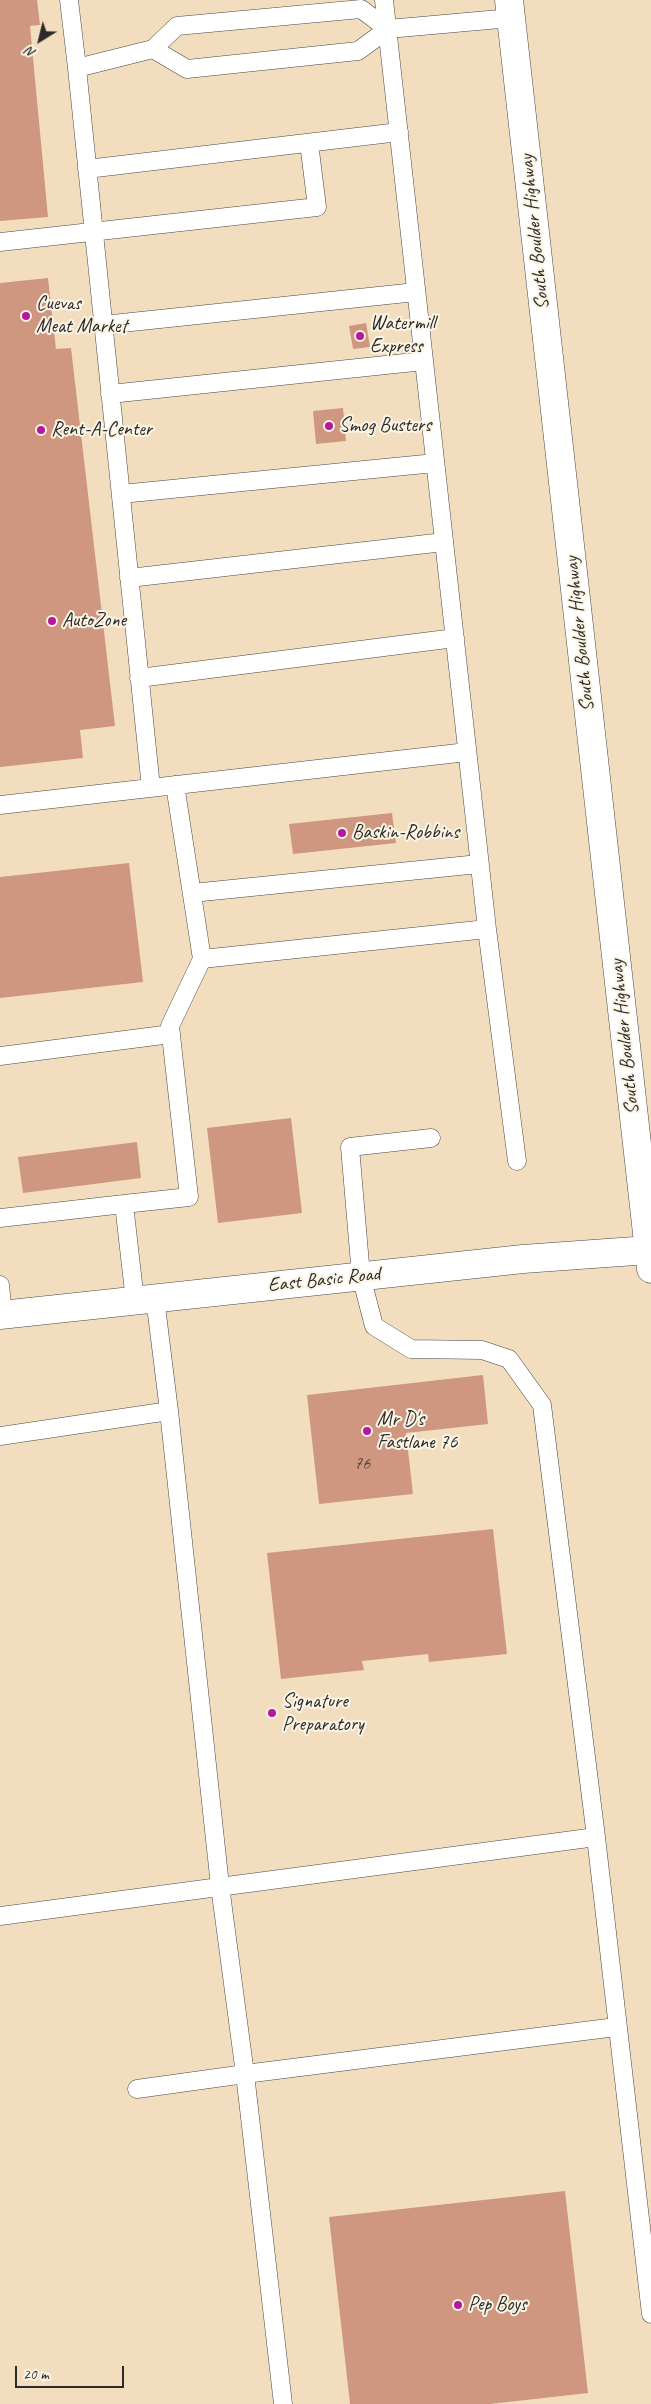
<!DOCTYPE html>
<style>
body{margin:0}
#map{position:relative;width:651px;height:2404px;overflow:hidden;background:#f2debf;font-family:Caveat,sans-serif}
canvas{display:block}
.north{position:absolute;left:15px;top:15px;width:50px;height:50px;-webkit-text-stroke:4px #fcf5e5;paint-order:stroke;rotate:216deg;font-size:14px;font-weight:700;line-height:20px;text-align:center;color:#2b2b2b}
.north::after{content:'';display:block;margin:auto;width:18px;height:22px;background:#2b2b2b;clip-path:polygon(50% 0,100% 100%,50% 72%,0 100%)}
.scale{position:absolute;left:15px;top:2366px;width:109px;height:22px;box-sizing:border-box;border:2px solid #2b2b2b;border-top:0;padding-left:6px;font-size:15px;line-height:18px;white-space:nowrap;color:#2b2b2b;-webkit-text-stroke:4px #fcf5e5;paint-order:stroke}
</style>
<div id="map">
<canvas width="651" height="2404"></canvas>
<div class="north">N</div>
<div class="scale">20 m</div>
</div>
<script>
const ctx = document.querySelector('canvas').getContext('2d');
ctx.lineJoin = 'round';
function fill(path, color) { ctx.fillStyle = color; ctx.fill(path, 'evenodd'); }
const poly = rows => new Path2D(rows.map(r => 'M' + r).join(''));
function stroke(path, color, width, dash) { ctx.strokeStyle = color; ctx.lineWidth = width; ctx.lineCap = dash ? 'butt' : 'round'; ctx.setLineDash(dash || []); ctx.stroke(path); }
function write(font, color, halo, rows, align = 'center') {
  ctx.font = font + ' Caveat,sans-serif'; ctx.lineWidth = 4; ctx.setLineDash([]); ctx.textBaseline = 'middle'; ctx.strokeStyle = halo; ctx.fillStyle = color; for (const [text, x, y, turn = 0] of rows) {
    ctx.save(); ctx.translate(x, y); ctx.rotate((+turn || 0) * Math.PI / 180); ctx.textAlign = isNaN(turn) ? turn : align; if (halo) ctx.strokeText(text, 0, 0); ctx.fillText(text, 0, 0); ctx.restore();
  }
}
fill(poly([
 [0,0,37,0,40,25,30,26,48,217,0,221],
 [48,278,56,349,71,348,115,726,80,730,83,758,0,767,0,283],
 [366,323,370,347,353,349,349,326],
 [343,408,346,441,316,444,313,411],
 [392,813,396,843,293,854,289,824],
 [129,863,143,982,0,998,0,877],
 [291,1118,302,1213,218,1223,207,1128],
 [137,1142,141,1178,23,1193,18,1157],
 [483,1375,488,1424,406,1433,413,1494,319,1504,307,1395],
 [493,1529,507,1654,429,1662,428,1654,362,1661,364,1670,281,1679,267,1553],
 [565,2191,588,2393,490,2404,350,2404,329,2217]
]), '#cf9780');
const lane = poly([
 [69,0,77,68,153,49,177,26,361,9,388,29],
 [384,0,487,929,517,1161],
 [153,49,187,69,358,51,388,29,511,18],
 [77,68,151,788],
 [87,169,399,132],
 [0,242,317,207,309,143],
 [103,325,416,292],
 [110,394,424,361],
 [121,494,435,463],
 [129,578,444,542],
 [139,678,455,638],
 [0,805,467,752],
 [192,893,479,864],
 [202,959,487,929],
 [0,1056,171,1034],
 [431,1138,350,1147,361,1276,374,1326,411,1349,482,1350,509,1359,542,1405,596,1837,651,2314],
 [0,1218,124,1204],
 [0,1285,3,1315],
 [155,1298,169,1411],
 [135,1301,124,1204,189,1197,170,1026,202,959,175,785],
 [0,1436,169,1411,220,1886,245,2074,616,2027],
 [0,1916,596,1837],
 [137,2089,245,2074,283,2404]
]);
const street = poly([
 [0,1315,523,1259,649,1250]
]);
const primary = poly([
 [509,0,651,1269]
]);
stroke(lane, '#494641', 19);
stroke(street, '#494641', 29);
stroke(primary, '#494641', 29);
stroke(lane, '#fff', 18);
stroke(street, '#fff', 28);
stroke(primary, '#fff', 28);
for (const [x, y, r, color] of [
 [26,316,5,"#b5179e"],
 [360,336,5,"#b5179e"],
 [329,426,5,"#b5179e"],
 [41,430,5,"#b5179e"],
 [52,621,5,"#b5179e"],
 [342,833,5,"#b5179e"],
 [367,1431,5,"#b5179e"],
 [272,1713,5,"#b5179e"],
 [458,2305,5,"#b5179e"]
]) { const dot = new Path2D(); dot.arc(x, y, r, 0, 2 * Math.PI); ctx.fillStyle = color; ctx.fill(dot); stroke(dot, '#fcf5e5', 2); }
write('18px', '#544640', null, [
 ["76",362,1464]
]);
write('20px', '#2b2b2b', '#fcf5e5', [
 ["South Boulder Highway",535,232,-96],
 ["South Boulder Highway",580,634,-96],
 ["South Boulder Highway",625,1037,-96],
 ["East Basic Road",324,1280,-6]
]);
write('20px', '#2b2b2b', '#fcf5e5', [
 ["Cuevas",36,304],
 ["Meat Market",36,327],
 ["Watermill",370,324],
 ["Express",370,347],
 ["Smog Busters",339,426],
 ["Rent-A-Center",51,430],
 ["AutoZone",62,621],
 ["Baskin-Robbins",352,833],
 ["Mr D's",377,1420],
 ["Fastlane 76",377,1443],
 ["Signature",282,1702],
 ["Preparatory",282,1725],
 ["Pep Boys",468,2305]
], 'left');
</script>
